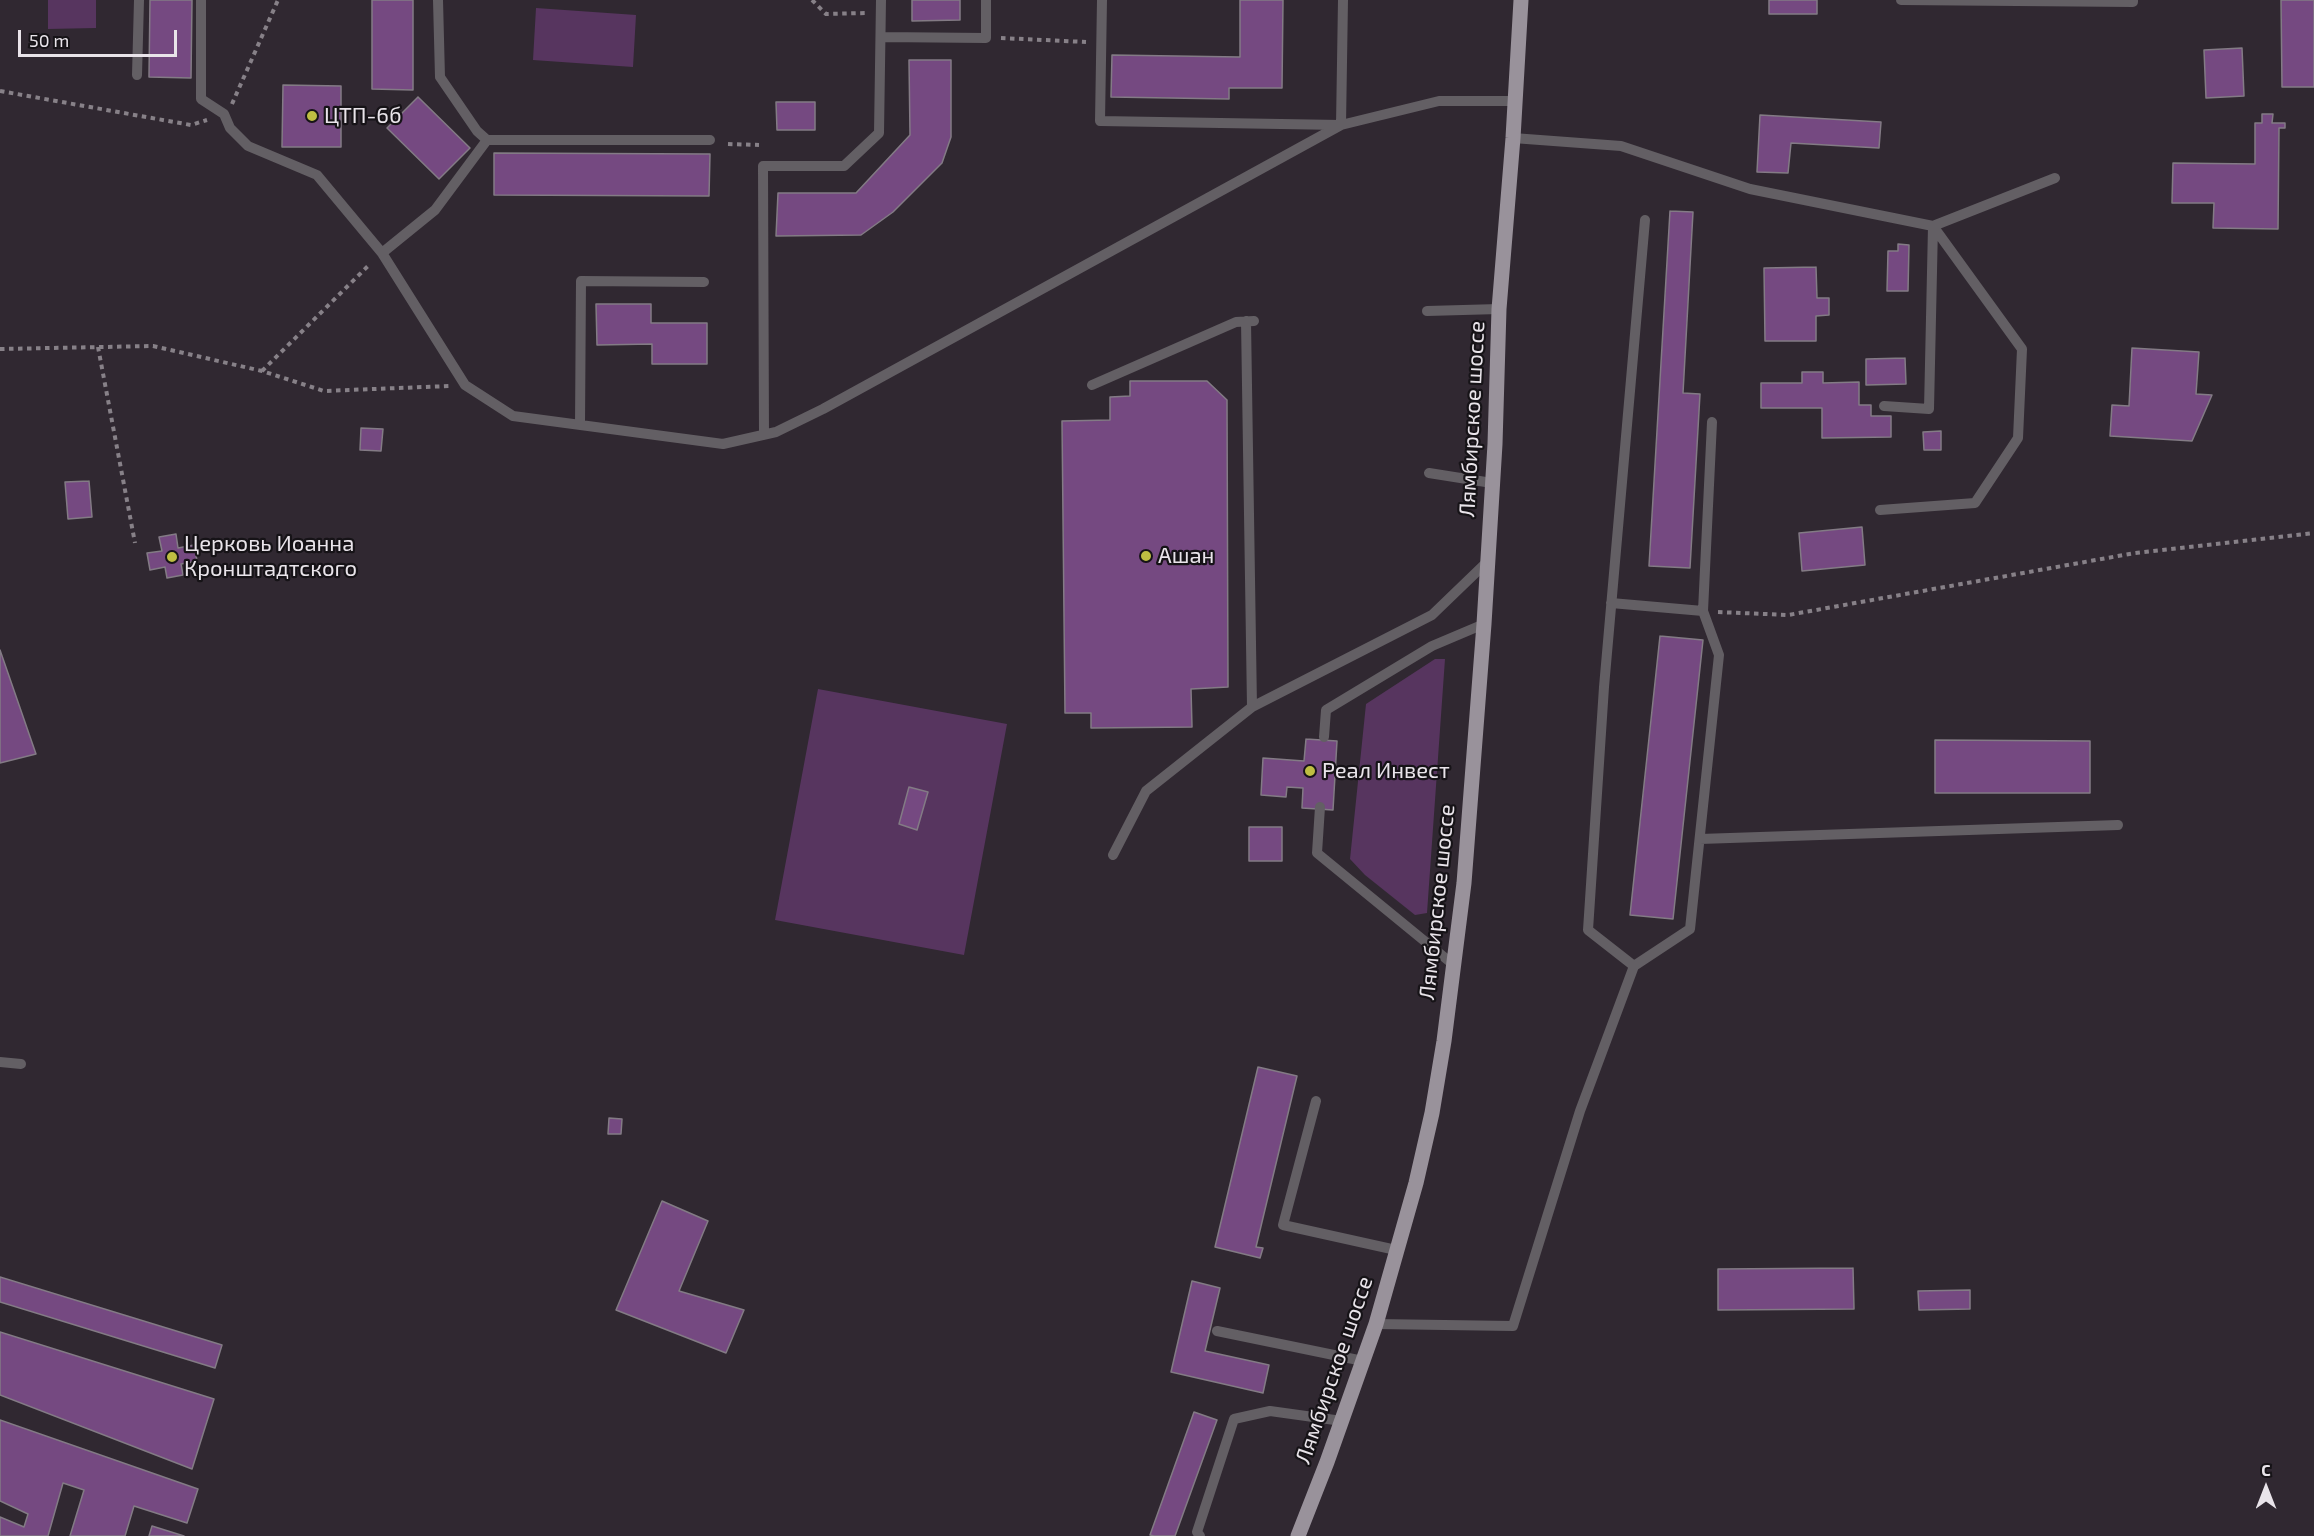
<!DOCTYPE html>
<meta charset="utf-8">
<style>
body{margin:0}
#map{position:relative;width:2314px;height:1536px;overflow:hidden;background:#302831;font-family:"Exo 2",sans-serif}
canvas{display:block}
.north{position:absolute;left:2236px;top:1458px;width:60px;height:60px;-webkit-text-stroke:4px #161317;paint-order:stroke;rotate:0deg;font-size:16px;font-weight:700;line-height:24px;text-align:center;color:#e9e4ea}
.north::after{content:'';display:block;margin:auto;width:21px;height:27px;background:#e9e4ea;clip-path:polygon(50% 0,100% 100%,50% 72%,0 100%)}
.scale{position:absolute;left:18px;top:30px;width:159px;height:27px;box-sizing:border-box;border:3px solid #e9e4ea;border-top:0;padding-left:8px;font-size:18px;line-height:21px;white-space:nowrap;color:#e9e4ea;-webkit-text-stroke:4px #161317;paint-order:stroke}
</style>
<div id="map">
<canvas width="2314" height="1536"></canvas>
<div class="north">С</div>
<div class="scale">50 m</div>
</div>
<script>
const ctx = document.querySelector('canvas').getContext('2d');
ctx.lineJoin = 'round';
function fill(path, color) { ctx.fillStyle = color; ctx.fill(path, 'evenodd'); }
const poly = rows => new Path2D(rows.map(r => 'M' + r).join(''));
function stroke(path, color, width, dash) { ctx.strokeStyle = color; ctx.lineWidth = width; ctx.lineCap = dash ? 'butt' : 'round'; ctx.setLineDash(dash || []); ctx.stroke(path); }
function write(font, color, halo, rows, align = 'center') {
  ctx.font = font + ' "Exo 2",sans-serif'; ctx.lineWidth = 4.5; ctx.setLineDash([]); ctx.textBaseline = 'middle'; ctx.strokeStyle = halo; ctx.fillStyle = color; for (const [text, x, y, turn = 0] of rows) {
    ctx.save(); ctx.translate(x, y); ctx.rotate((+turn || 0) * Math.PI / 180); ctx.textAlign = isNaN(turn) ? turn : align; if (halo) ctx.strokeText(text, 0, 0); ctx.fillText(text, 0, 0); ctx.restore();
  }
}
fill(poly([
 [48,0,96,0,96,28,48,29],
 [536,8,636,15,633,67,533,60],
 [1435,659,1445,659,1427,913,1415,915,1365,875,1350,859,1366,704],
 [818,689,1007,724,964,955,775,920]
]), '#57355f');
const building = poly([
 [150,0,192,0,191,78,149,77,150,0],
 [372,0,413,0,413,90,372,89,372,0],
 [912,0,960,0,960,20,912,21,912,0],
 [1240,0,1283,0,1282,88,1229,88,1229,99,1111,97,1112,55,1240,57,1240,0],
 [1769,0,1817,0,1817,14,1769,14,1769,0],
 [2281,0,2314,0,2314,87,2282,87,2281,0],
 [2242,48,2244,96,2206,98,2204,50,2242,48],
 [909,60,951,60,951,137,942,163,893,212,861,235,776,236,778,193,856,193,910,135,909,60],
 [283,85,341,86,341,147,282,147,283,85],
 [418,97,470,148,439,179,387,128,418,97],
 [776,102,815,102,815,130,777,130,776,102],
 [2262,114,2273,114,2272,123,2285,123,2285,128,2279,128,2278,229,2213,228,2214,203,2172,203,2173,163,2255,164,2255,123,2262,123,2262,114],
 [1760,115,1881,122,1879,148,1791,143,1788,173,1757,172,1760,115],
 [494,153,710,154,709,196,494,195,494,153],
 [1670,211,1693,212,1683,393,1700,394,1690,568,1649,566,1670,211],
 [1898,244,1909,245,1908,291,1887,291,1888,251,1898,251,1898,244],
 [1816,267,1817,298,1829,298,1829,315,1816,316,1816,341,1765,341,1764,268,1816,267],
 [596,304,651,304,651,323,707,323,707,364,652,364,652,344,597,345,596,304],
 [2132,348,2199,352,2196,394,2212,395,2192,441,2110,436,2112,405,2129,406,2132,348],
 [1905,358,1906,384,1866,385,1866,359,1905,358],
 [1802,372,1823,372,1823,383,1859,382,1859,405,1871,405,1871,416,1891,416,1891,437,1822,438,1822,408,1761,408,1761,383,1802,383,1802,372],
 [1130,381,1207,381,1227,400,1228,687,1191,689,1192,727,1091,728,1091,713,1065,713,1062,421,1110,420,1110,397,1130,396,1130,381],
 [361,428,383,429,381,451,360,450,361,428],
 [1941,431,1941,450,1924,450,1923,432,1941,431],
 [89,481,92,517,68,519,65,482,89,481],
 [1862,527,1865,565,1802,571,1799,533,1862,527],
 [176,534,178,548,194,545,197,561,181,564,183,575,167,578,165,567,150,570,147,553,162,551,159,537,176,534],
 [1660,636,1703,640,1673,919,1630,915,1660,636],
 [0,650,36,754,0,763,0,650],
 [1306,739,1337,741,1333,810,1302,808,1303,788,1287,787,1286,797,1261,795,1263,758,1304,761,1306,739],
 [1935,740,2090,741,2090,793,1935,793,1935,740],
 [909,787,928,792,917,830,899,824,909,787],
 [1249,827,1282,827,1282,861,1249,861,1249,827],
 [1258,1067,1297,1076,1256,1247,1263,1248,1260,1258,1215,1247,1258,1067],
 [609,1118,622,1119,621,1134,608,1134,609,1118],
 [662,1201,708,1221,679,1291,744,1310,726,1353,616,1310,662,1201],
 [1853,1268,1854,1309,1718,1310,1718,1269,1853,1268],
 [0,1277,222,1345,215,1368,0,1302,0,1277],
 [1192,1281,1220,1288,1205,1351,1269,1365,1263,1393,1171,1372,1192,1281],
 [1970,1290,1970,1309,1919,1310,1918,1291,1970,1290],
 [0,1332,214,1399,192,1469,0,1395,0,1332],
 [1194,1412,1217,1420,1175,1536,1154,1536,1150,1535,1194,1412],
 [0,1420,198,1489,187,1523,134,1506,125,1536,70,1536,84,1490,63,1483,48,1536,0,1536,0,1517,24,1527,28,1514,0,1501,0,1420],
 [152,1526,184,1536,149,1536,152,1526]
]);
fill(building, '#754981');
stroke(building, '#837b85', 1.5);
stroke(poly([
 [812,0,826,14,866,13],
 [1001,38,1086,42],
 [0,91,191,125,207,120],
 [232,104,278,0],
 [728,144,759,145],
 [98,347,135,543],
 [0,349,153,346,262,371,324,391,449,386],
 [262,371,370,264],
 [1718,612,1788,615,2135,553,2314,533]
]), '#878188', 4, [4.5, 4.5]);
stroke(poly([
 [201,0,201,99,224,114,230,128,248,146,317,175,382,253],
 [438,0,440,77,477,131,487,140,435,210,382,253,465,385,513,416,723,444,776,432,823,409,1341,125,1439,101,1515,101],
 [1102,0,1100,121,1341,125,1343,0],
 [1901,0,2133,2,2133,0],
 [881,37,986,38,986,0],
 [137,75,139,0],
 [1513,138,1621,146,1750,189,1933,226,2055,178],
 [487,140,710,140],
 [1427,311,1499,309],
 [1246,321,1252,707],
 [1092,385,1236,322,1254,321],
 [1884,406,1929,409,1933,226],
 [580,425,581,281,704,282],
 [764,435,763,166,844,166,879,133,881,0],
 [1429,473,1492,483],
 [1880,510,1975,503,2018,438,2022,349,1933,226],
 [1611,603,1703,611],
 [1324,737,1326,710,1432,646,1484,624],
 [1320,807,1317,853,1455,966],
 [1700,839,2118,825],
 [1113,855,1146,791,1252,707,1432,615,1488,561],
 [1634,966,1588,930,1604,687,1645,220],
 [0,1062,21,1064],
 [1316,1101,1283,1225,1396,1250],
 [1376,1324,1513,1326,1580,1111,1634,966,1690,929,1719,655,1703,611,1712,422],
 [1217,1331,1363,1361],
 [1200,1536,1197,1532,1234,1419,1270,1411,1342,1421]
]), '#635f64', 10);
stroke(poly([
 [1298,1536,1327,1462,1376,1324,1416,1183,1432,1113,1444,1041,1464,883,1484,624,1495,444,1499,309,1513,138,1521,0]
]), '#99929b', 15);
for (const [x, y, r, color] of [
 [312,116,6,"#bebe42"],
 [1146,556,6,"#bebe42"],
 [172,557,6,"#bebe42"],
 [1310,771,6,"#bebe42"]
]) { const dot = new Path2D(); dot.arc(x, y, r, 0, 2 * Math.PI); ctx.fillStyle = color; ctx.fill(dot); stroke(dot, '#161317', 2); }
write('22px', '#e9e4ea', '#161317', [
 ["ЦТП-6б",324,116],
 ["Церковь Иоанна",184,544],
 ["Кронштадтского",184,569],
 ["Ашан",1158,556],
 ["Реал Инвест",1322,771]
], 'left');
write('22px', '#e9e4ea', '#161317', [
 ["Лямбирское шоссе",1472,419,-87],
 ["Лямбирское шоссе",1437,902,-84],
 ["Лямбирское шоссе",1334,1370,-71]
]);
</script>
